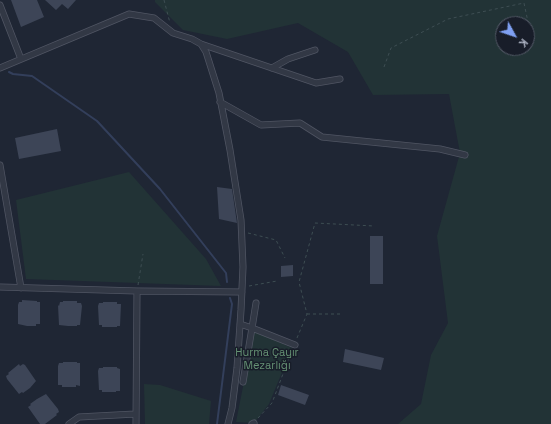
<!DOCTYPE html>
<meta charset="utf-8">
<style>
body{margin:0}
#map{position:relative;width:551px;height:424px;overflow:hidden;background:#1f2634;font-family:"Space Grotesk",sans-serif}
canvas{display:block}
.north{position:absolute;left:495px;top:16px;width:40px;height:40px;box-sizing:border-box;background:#181d29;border:1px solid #535966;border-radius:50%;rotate:130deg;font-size:11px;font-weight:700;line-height:16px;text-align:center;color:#acb2c2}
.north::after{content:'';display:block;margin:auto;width:14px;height:18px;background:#7fa0f3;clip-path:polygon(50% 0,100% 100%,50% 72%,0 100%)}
</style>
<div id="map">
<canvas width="551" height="424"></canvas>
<div class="north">K</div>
</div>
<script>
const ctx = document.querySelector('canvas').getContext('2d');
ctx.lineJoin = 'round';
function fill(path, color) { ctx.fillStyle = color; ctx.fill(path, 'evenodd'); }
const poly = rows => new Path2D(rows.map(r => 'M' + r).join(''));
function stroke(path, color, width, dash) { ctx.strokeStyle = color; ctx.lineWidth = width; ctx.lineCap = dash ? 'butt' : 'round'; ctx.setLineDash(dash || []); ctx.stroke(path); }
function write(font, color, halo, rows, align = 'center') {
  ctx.font = font + ' "Space Grotesk",sans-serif'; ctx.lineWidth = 3; ctx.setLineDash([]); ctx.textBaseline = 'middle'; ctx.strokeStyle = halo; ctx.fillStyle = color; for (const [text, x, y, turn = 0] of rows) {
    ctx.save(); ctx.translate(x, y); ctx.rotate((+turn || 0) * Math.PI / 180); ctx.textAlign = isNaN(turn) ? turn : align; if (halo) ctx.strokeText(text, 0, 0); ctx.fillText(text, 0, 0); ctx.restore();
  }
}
fill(poly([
 [155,0,551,0,551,424,398,424,421,404,431,355,448,323,437,236,460,153,449,94,373,95,348,52,298,23,227,39,183,30,155,2],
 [503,24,527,24,527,48,503,48],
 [129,172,206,259,221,286,26,279,16,200],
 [254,331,292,348,269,404,254,423,236,422],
 [144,384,160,385,211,401,209,424,145,424]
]), '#223336');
stroke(poly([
 [9,72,13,74,32,76,97,121,160,189,226,273,227,282],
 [217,424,232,304,230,298]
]), '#333f5b', 2);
fill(poly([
 [11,0,37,0,44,17,21,27],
 [45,0,76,0,68,9,62,4,56,10],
 [57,129,61,151,19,159,15,138],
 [217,187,232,189,237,223,219,219],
 [370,236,383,236,383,284,370,284],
 [293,265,293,276,281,277,281,266],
 [22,300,37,301,37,302,40,302,40,324,36,324,36,326,27,326,18,324,18,305,19,302,22,302],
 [63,301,77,301,77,303,81,303,82,306,80,325,77,325,77,326,68,326,59,325,58,305,59,306,60,302,63,302],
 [103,302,117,302,117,304,121,304,120,326,117,326,117,327,102,327,102,325,99,325,98,306,99,303,103,303],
 [345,349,384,358,381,370,343,362],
 [63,362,77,362,77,363,80,363,80,386,76,385,76,387,62,387,62,385,58,385,58,366,59,363,63,363],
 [19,364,20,366,23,364,25,365,36,381,30,388,23,393,22,392,19,394,7,379,6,376,9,374,8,373],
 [103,367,117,367,117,368,120,369,120,391,116,391,116,392,102,392,102,390,99,390,98,371,99,368,103,368],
 [281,385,309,395,305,405,278,395],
 [46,394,58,409,59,412,56,414,57,415,45,424,40,424,28,407,31,405,30,404,37,399]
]), '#3d4557');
const minor = poly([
 [0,5,21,59],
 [201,44,316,83,340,79],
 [0,68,129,14,154,18,173,33,192,39,201,44,206,52,219,93,230,150,241,220,243,267,241,310,237,368,232,408,228,424],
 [272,68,288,59,315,50],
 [220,102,261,125,300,123,322,137,440,149,465,155],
 [0,165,21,288],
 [0,287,137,291,242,292],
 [256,303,252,328,295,345],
 [240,324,252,328,243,382],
 [69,424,79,417,135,414],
 [136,424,137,291],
 [252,424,254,423]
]);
stroke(minor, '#505563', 7);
stroke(poly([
 [164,0,170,23],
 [384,67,391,48,448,19,524,3,528,22],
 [248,233,276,240,285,258],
 [138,285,143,254],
 [249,286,277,281],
 [307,314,343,314],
 [297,338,307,314,299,282,315,223,374,226],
 [258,418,272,403,292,350]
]), '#3e4e53', 1, [3, 3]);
stroke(minor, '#323845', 5.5);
write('11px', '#659174', '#181d29', [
 ["Hurma Çayır",267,353],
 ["Mezarlığı",267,366]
]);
</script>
